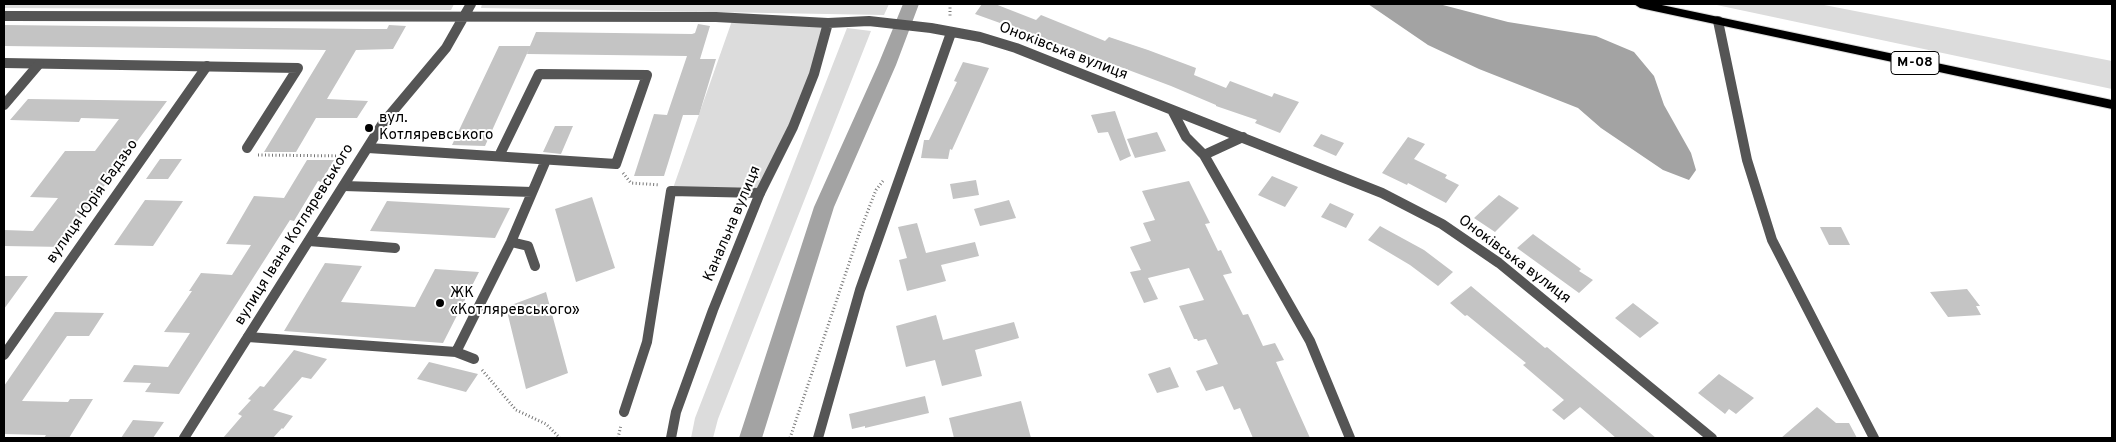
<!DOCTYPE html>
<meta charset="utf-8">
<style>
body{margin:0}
#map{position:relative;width:2116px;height:442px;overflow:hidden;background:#fff;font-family:Overpass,sans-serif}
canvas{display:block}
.frame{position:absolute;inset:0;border:5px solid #000;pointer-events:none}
</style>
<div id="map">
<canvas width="2116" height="442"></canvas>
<div class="frame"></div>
</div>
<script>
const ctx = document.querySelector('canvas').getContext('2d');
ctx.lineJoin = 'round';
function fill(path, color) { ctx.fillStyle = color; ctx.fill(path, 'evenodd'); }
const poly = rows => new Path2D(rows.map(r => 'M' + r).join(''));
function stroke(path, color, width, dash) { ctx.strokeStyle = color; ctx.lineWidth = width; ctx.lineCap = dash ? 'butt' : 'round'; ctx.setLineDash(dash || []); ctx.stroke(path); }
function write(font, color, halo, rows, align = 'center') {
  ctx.font = font + ' Overpass,sans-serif'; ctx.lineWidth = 4; ctx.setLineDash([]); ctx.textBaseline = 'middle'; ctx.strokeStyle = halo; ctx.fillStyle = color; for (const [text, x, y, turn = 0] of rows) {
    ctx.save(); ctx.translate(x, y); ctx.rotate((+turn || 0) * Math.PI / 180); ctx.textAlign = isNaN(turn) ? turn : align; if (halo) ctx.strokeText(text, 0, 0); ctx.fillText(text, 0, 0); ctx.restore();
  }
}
fill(poly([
 [4,4,454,4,451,10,4,8],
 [482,4,889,4,884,15,481,8],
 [1712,4,1819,4,2112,61,2112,89],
 [733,18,828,23,814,74,760,193,672,191],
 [847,28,871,31,718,419,713,438,691,438,695,418]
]), '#dcdcdc');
fill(poly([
 [1368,4,1439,4,1508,22,1596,36,1634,52,1654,76,1664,105,1691,153,1696,170,1689,180,1663,170,1601,128,1578,108,1479,69,1428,45]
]), '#a3a3a3');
fill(poly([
 [903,4,919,4,896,65,834,207,762,438,739,438,814,207,878,65,903,4]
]), '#a3a3a3');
fill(poly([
 [982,4,995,4,1036,20,1041,15,1105,41,1109,37,1148,50,1196,68,1194,75,1226,88,1230,81,1272,97,1274,93,1299,102,1280,133,1255,123,1257,120,1216,106,1216,105,1171,86,1001,22,1000,23,975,14],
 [698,24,710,26,700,59,716,59,699,115,683,115,664,176,634,176,654,114,667,115,687,56,527,54,529,49,485,146,452,145,499,46,530,46,536,32,692,34,695,33],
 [4,25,365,29,387,29,389,25,406,26,393,49,356,50,327,99,368,101,357,118,316,118,296,152,264,152,326,50,4,46],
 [963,62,989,68,952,150,950,149,948,159,921,158,924,140,929,140,957,82,954,81],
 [28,99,167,101,70,232,77,232,66,247,4,246,4,230,33,231,58,198,30,197,65,151,95,151,119,119,81,118,79,122,10,120],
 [1115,111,1131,156,1120,161,1108,132,1098,133,1091,115],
 [555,126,573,126,561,154,543,152],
 [1157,132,1166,151,1135,158,1127,139],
 [1321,134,1344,143,1336,156,1313,146],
 [1408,137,1425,144,1414,159,1447,175,1445,178,1459,185,1446,203,1408,183,1407,185,1382,173],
 [160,159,182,159,168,179,146,179],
 [307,160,334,160,321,182,318,181,294,221,290,220,179,394,145,392,151,383,123,382,134,365,168,367,190,333,164,332,192,291,189,291,201,273,232,275,251,245,226,244,254,196,284,198],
 [1272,176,1298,187,1285,207,1258,195],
 [976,180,979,195,953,199,950,184],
 [1189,181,1210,223,1205,224,1218,251,1221,250,1232,273,1223,275,1243,315,1248,314,1263,346,1275,343,1284,360,1276,362,1310,438,1253,438,1240,408,1234,410,1223,386,1206,391,1196,371,1218,364,1206,339,1198,341,1197,339,1194,339,1179,306,1204,300,1189,268,1148,278,1158,299,1144,303,1130,272,1141,270,1130,247,1151,241,1143,223,1155,220,1142,191],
 [1499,195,1519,208,1495,232,1474,218],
 [592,197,615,268,576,282,555,209],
 [145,200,183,201,153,246,114,245],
 [1009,200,1016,218,980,226,974,209],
 [387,201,510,208,495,238,370,231],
 [1330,203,1354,214,1346,228,1321,217],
 [917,223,926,253,975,242,979,256,941,265,946,281,907,291,899,260,907,258,898,227],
 [1380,226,1424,250,1453,272,1438,286,1410,265,1368,240],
 [1820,227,1841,227,1850,245,1829,245],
 [1533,234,1581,269,1579,271,1593,280,1579,293,1517,248],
 [325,263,362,266,341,302,415,307,435,269,479,272,443,343,284,331],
 [4,276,28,276,4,309],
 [1471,286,1545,348,1547,347,1656,438,1616,438,1580,407,1564,420,1552,410,1564,400,1523,365,1526,363,1467,315,1465,316,1450,303],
 [1967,289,1980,306,1976,306,1981,315,1948,317,1930,292],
 [546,292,568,373,526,389,506,307],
 [1633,303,1659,323,1640,338,1615,318],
 [55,312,104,313,89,336,67,336,22,401,68,402,70,399,93,399,69,438,44,438,46,435,4,434,4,386],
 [936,315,943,340,1014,322,1019,338,975,350,982,376,942,386,935,360,906,367,896,326],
 [294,350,327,359,311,379,302,377,273,410,293,416,283,429,282,428,273,438,223,438,242,416,238,414,251,400,248,399,260,386,264,387],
 [429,362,478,374,466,392,417,379],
 [1170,367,1179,387,1157,393,1148,374],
 [1719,374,1754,398,1736,414,1729,409,1725,414,1698,393],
 [925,396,929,413,865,428,865,426,852,429,849,414],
 [1021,401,1031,438,954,438,949,418],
 [1817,407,1836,423,1849,423,1857,438,1781,438],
 [133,420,164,422,153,438,121,438]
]), '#c4c4c4');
const trunk = poly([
 [1634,4,1657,4,2112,100,2112,109,1640,8,1634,4]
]);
stroke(trunk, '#dbdbdb', 2);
stroke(poly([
 [950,4,950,18],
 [258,155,346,156],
 [623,173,631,183,660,185],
 [482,370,516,410,546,424,560,438],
 [618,438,621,425],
 [790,438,860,231,876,190,883,181]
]), '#777', 3, [1, 2.5]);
stroke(poly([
 [4,63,298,68,247,148],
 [368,148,616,164,647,75,539,74,499,156],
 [344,186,532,192],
 [309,241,395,248],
 [511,242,528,246,535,266],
 [248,337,456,352],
 [474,359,456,352,511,242,546,160],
 [624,412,647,342,671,191,760,193]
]), '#555', 10);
stroke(poly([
 [4,16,716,17,828,23,869,21,931,28,980,37,1016,48,1382,193,1442,224,1499,263,1712,438],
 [4,105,39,64],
 [1172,110,1186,137,1204,155,1310,341,1350,438],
 [1204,155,1243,137],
 [4,355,207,66],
 [184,438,383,123,446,48,471,4],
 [671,438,676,412,713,310,760,193,793,127,814,74,828,23],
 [818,438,860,290,951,33]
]), '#555', 10);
stroke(poly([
 [1718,21,1747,160,1772,240,1874,438]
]), '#555', 10);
fill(trunk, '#000');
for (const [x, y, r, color] of [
 [369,128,5,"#000"],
 [440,303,5,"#000"]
]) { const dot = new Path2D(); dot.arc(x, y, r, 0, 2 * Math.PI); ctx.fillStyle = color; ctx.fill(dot); stroke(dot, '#fff', 2); }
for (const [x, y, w] of [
 [1915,63,48]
]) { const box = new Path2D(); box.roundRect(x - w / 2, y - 11.5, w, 23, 4); ctx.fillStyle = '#fff'; ctx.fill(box); stroke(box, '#000', 1); }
write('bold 14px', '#000', null, [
 ["М-08",1915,63]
]);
write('15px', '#000', '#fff', [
 ["Оноківська вулиця",1063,52,21],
 ["вулиця Юрія Бадзьо",93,202,-55],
 ["Канальна вулиця",733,224,-67],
 ["вулиця Івана Котляревського",295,235,-58],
 ["Оноківська вулиця",1514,260,37]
]);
write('15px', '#000', '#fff', [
 ["вул.",379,119],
 ["Котляревського",379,136],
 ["ЖК",450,294],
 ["«Котляревського»",450,311]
], 'left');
</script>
